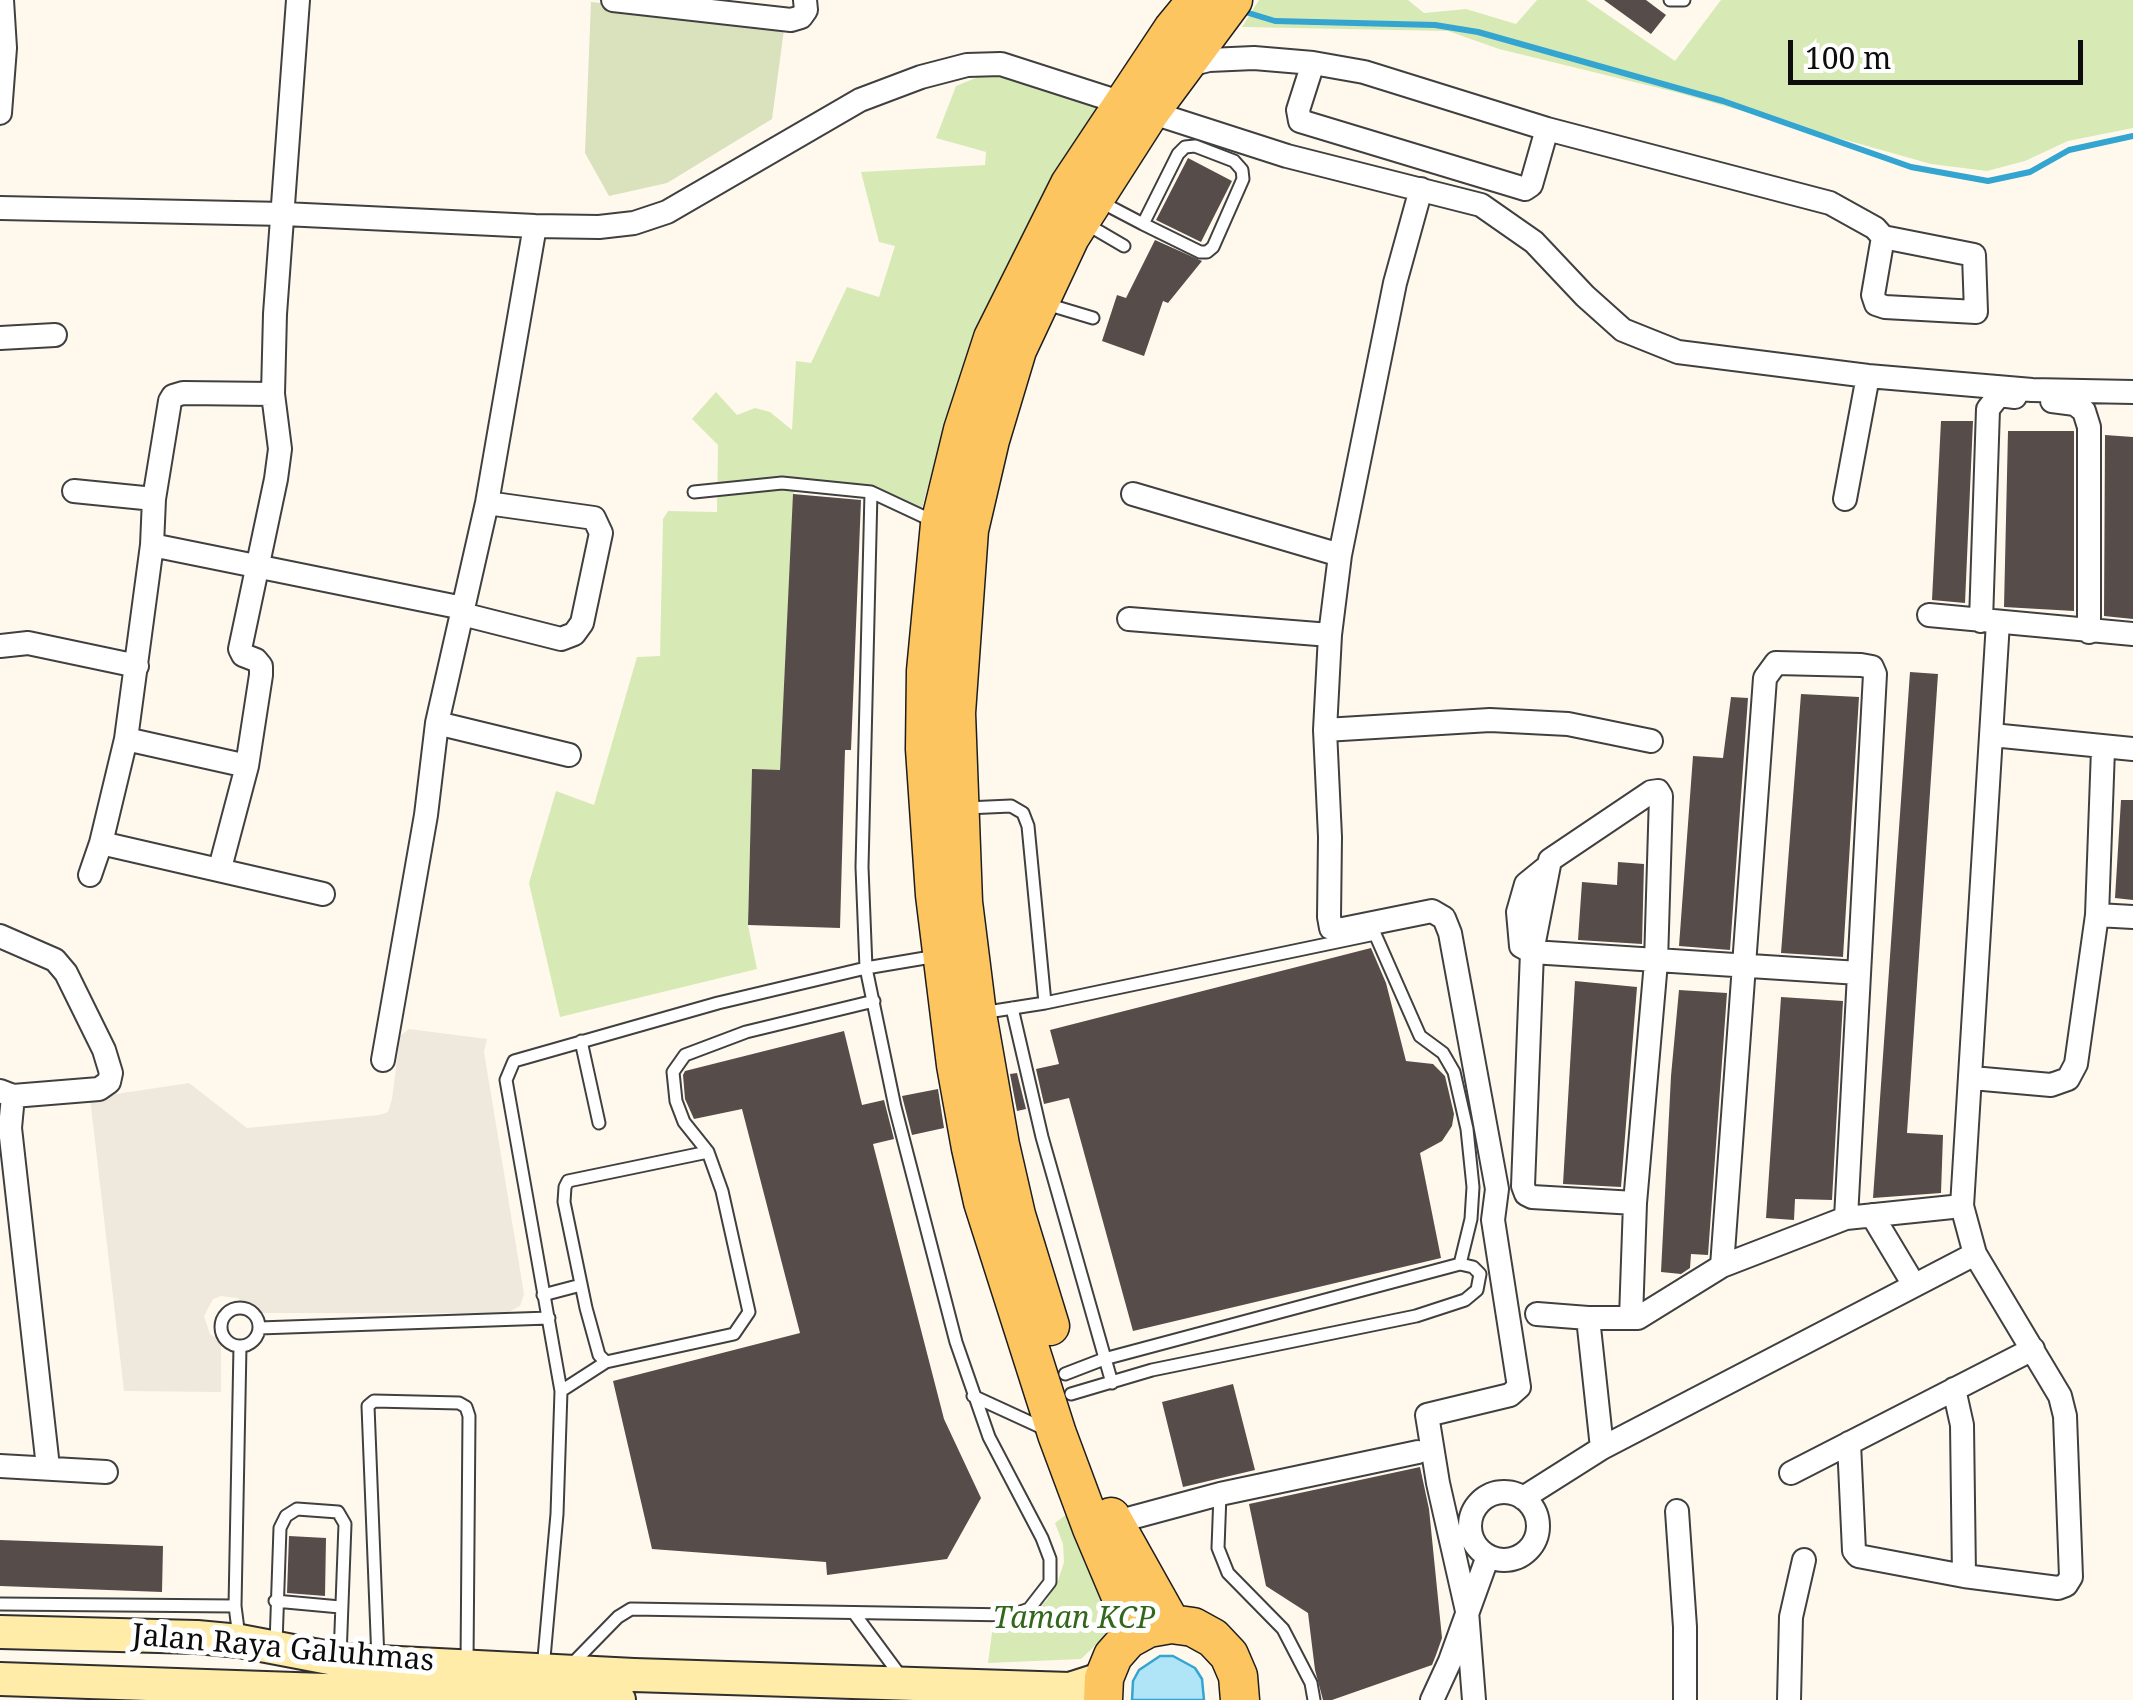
<!DOCTYPE html>
<style>
body{margin:0}
#map{position:relative;width:2133px;height:1700px;overflow:hidden;background:#fff9ed;font-family:"Noto Serif",serif}
canvas{display:block}
.scale{position:absolute;left:1788px;top:40px;width:295px;height:45px;box-sizing:border-box;border:5px solid #0d0d0d;border-top:0;padding-left:12px;font-size:30px;line-height:35px;white-space:nowrap;color:#0d0d0d;-webkit-text-stroke:8px #fff;paint-order:stroke}
</style>
<div id="map">
<canvas width="2133" height="1700"></canvas>
<div class="scale">100 m</div>
</div>
<script>
const ctx = document.querySelector('canvas').getContext('2d');
ctx.lineJoin = 'round';
function fill(path, color) { ctx.fillStyle = color; ctx.fill(path, 'evenodd'); }
const poly = rows => new Path2D(rows.map(r => 'M' + r).join(''));
function stroke(path, color, width, dash) { ctx.strokeStyle = color; ctx.lineWidth = width; ctx.lineCap = dash ? 'butt' : 'round'; ctx.setLineDash(dash || []); ctx.stroke(path); }
function write(font, color, halo, rows, align = 'center') {
  ctx.font = font + ' "Noto Serif",serif'; ctx.lineWidth = 10; ctx.setLineDash([]); ctx.textBaseline = 'middle'; ctx.strokeStyle = halo; ctx.fillStyle = color; for (const [text, x, y, turn = 0] of rows) {
    ctx.save(); ctx.translate(x, y); ctx.rotate((+turn || 0) * Math.PI / 180); ctx.textAlign = isNaN(turn) ? turn : align; if (halo) ctx.strokeText(text, 0, 0); ctx.fillText(text, 0, 0); ctx.restore();
  }
}
fill(poly([
 [1259,0,1408,0,1424,13,1466,9,1516,24,1537,0,1586,0,1675,61,1721,0,2133,0,2133,128,2068,141,2025,161,1987,171,1931,164,1675,92,1499,49,1448,31,1242,27],
 [1004,76,1098,106,1005,268,976,333,952,399,920,515,871,492,794,485,780,770,752,770,748,925,757,969,560,1017,529,883,556,791,594,805,637,657,660,656,663,519,668,511,717,512,718,445,692,419,716,392,737,415,755,408,770,412,792,430,796,361,811,363,847,287,879,297,895,246,879,242,861,172,985,165,986,152,936,138,956,86,978,77],
 [1071,1511,1106,1598,1109,1627,1101,1640,1081,1659,988,1663,993,1625,1011,1624,1030,1614,1046,1601,1058,1581,1064,1562,1063,1544,1055,1523]
]), '#d7eab5');
fill(poly([
 [591,2,785,22,772,119,667,183,609,196,585,153]
]), '#dae1bd');
fill(poly([
 [409,1029,487,1039,484,1052,524,1294,520,1306,507,1313,251,1313,238,1298,221,1296,213,1299,204,1316,210,1334,221,1341,221,1392,124,1391,90,1098,189,1083,247,1128,379,1115,388,1112,392,1099,400,1036]
]), '#efe8dc');
const water = poly([
 [1160,1656,1173,1656,1195,1668,1202,1679,1204,1700,1132,1700,1133,1681,1139,1670,1160,1656]
]);
fill(water, '#b0e5f8');
stroke(water, '#34a4d1', 2.5);
stroke(poly([
 [1242,11,1275,21,1435,25,1478,32,1723,101,1911,167,1988,181,2030,172,2069,150,2133,136]
]), '#34a4d1', 6);
fill(poly([
 [1604,0,1646,0,1666,15,1651,34],
 [1188,158,1232,181,1201,242,1156,220],
 [1155,240,1202,261,1168,303,1163,301,1144,356,1102,341,1117,295,1126,298],
 [1941,421,1973,421,1965,603,1932,600],
 [2008,431,2074,431,2074,611,2004,607],
 [2105,435,2133,437,2133,619,2104,616],
 [793,494,861,500,851,750,845,750,840,928,748,925,752,769,780,770],
 [1910,672,1938,674,1907,1133,1943,1135,1941,1193,1873,1198],
 [1801,694,1859,697,1843,957,1781,953],
 [1731,697,1748,698,1730,950,1679,946,1693,756,1723,758],
 [2121,800,2133,800,2133,900,2115,898],
 [1618,862,1644,864,1642,944,1578,940,1582,882,1617,885],
 [1371,948,1386,983,1406,1061,1433,1064,1445,1076,1454,1114,1452,1126,1442,1141,1420,1153,1441,1258,1133,1331,1069,1098,1044,1104,1036,1069,1059,1064,1050,1030],
 [1575,981,1637,987,1621,1187,1563,1184],
 [1679,990,1727,993,1708,1255,1691,1254,1690,1268,1681,1274,1661,1272,1671,1076],
 [1781,997,1843,1001,1832,1200,1795,1199,1794,1220,1766,1218],
 [844,1031,862,1105,884,1100,894,1139,873,1144,944,1419,981,1498,947,1559,827,1575,826,1562,652,1549,613,1381,800,1333,742,1109,694,1119,685,1099,683,1075,685,1071],
 [1017,1073,1026,1109,1017,1111,1010,1074],
 [938,1089,944,1128,912,1135,902,1096],
 [1233,1384,1255,1470,1183,1487,1162,1402],
 [1420,1467,1429,1509,1442,1638,1436,1655,1432,1665,1332,1700,1323,1700,1315,1670,1308,1613,1266,1586,1249,1504],
 [289,1536,326,1538,325,1596,287,1593],
 [0,1540,163,1546,162,1592,0,1586]
]), '#564c49');
const service = poly([
 [1670,0,1684,0],
 [1101,202,1143,224,1200,252,1207,252,1213,247,1243,179,1242,170,1234,161,1195,146,1185,147,1178,154,1143,224],
 [1083,222,1124,246],
 [1043,303,1093,318],
 [694,492,782,483,871,492,933,521],
 [966,808,1011,806,1023,813,1028,826,1045,1003],
 [1012,1008,1042,1137,1112,1383],
 [981,1013,1045,1003,1375,934,1420,1036,1443,1053,1454,1072,1467,1129,1473,1187,1471,1219,1460,1264],
 [581,1041,599,1123],
 [708,1152,568,1181,565,1187,564,1202,586,1308,599,1355,606,1362,734,1334,749,1312,722,1191,708,1152,684,1122,676,1101,673,1072,685,1055,746,1032,874,1001],
 [543,1295,581,1285],
 '221 1327a19 19 0 1 1 38 0a19 19 0 1 1-38 0Z',
 [259,1328,549,1318],
 [1065,1374,1104,1359,1460,1264,1473,1267,1480,1274,1477,1290,1465,1300,1416,1316,1152,1370,1071,1394],
 [561,1391,606,1362],
 [973,1396,1047,1430],
 [1220,1494,1218,1548,1228,1573,1283,1629,1311,1683,1314,1700],
 [275,1601,340,1607],
 [0,1604,235,1606],
 [854,1613,902,1678],
 [239,1637,235,1606,240,1346],
 [276,1644,280,1528,286,1516,297,1509,338,1512,345,1524,340,1657],
 [378,1660,368,1406,374,1401,459,1403,466,1407,469,1416,467,1663],
 [572,1664,618,1617,631,1609,1012,1615,1029,1609,1050,1582,1050,1559,1042,1538,989,1437,956,1342,895,1107,866,968,862,867,871,492],
 [543,1669,557,1514,561,1391,506,1080,514,1061,718,1003,866,968,937,956]
]);
const minor = poly([
 [613,0,791,20,801,17,806,10,805,0],
 [1313,63,1364,72,1547,129,1830,203,1875,228,1883,237,1974,255,1976,312,1885,307,1876,304,1873,295,1883,237],
 [1185,66,1209,60,1254,58,1313,63,1298,110,1300,121,1525,189,1531,185,1547,129],
 [0,113,5,48,2,0],
 [1421,189,1395,283,1340,555,1330,635,1325,730,1330,837,1329,917,1331,928,1338,930,1432,911,1444,918,1450,933,1497,1189,1493,1220,1519,1387,1510,1395,1427,1415,1438,1483,1467,1611,1474,1700],
 [0,208,284,214,535,226,599,227,634,223,667,212,860,100,921,77,967,65,1001,64,1287,156,1481,205,1534,242,1585,296,1623,330,1678,352,1868,376,2032,390,2133,392],
 [0,338,55,335],
 [2052,401,2075,404,2084,411,2089,427,2089,632],
 [74,491,154,499],
 [1133,494,1340,555],
 [1845,499,1868,376],
 [152,545,463,608],
 [462,614,561,639,574,634,582,623,601,533,594,518,487,503],
 [1929,615,2133,634],
 [1129,619,1330,635],
 [1981,621,1988,409,1999,395,2015,397],
 [0,646,28,643,137,666],
 [437,723,569,755],
 [1325,730,1490,720,1568,724,1651,741],
 [1992,735,2133,749],
 [126,739,247,766],
 [101,843,323,894],
 [1547,867,1526,884,1518,912,1521,946,1532,952,1859,973],
 [220,868,247,766,261,675,261,666,256,660,243,655,240,649,276,479,280,449,273,394],
 [90,875,101,843,126,739,152,545,154,499,170,401,173,396,183,393,273,394,275,314,298,0],
 [2097,915,2133,917],
 [0,936,55,960,66,973,104,1050,111,1073,109,1082,99,1089,13,1096,0,1091],
 [383,1060,426,815,437,723,487,503,535,226],
 [1972,1078,2051,1085,2068,1079,2076,1064,2097,915,2103,749],
 [13,1096,10,1128,48,1467],
 [1635,1203,1532,1197,1526,1194,1523,1186,1532,952,1550,860,1651,792,1658,791,1661,796,1656,962,1635,1203,1631,1318,1638,1318,1722,1266,1846,1218,1962,1206],
 [1872,1215,1914,1285],
 [1722,1266,1765,678,1776,663,1861,665,1872,667,1875,674,1846,1218],
 [1537,1314,1588,1318],
 [1954,1389,1962,1425,1964,1576],
 [1849,1443,1854,1551,1858,1556,1964,1576,2058,1588,2066,1585,2071,1577,2065,1416,2060,1396,1975,1254],
 [1602,1448,1588,1318,1631,1318],
 [0,1466,106,1472],
 [1791,1473,2033,1349],
 '1470 1526a34 34 0 1 1 68 0a34 34 0 1 1-68 0Z',
 [1523,1498,1602,1448,1975,1254,1962,1206,1998,622],
 [1677,1511,1685,1627,1685,1700],
 [1105,1525,1220,1494,1418,1452],
 [1432,1700,1450,1661,1488,1556],
 [1789,1700,1791,1617,1804,1560]
]);
const secondary = poly([
 [0,1632,197,1637,240,1641,340,1660,634,1675,1070,1689,1104,1678],
 [0,1679,619,1700]
]);
const primary = poly([
 [1050,1326,1016,1215,1000,1145,977,1014,963,902,956,713,969,530,990,440,1017,350,1070,237,1150,112,1233,0],
 [1111,1517,1171,1624],
 [1128,1639,1125,1606,1092,1528,1057,1434,983,1202,971,1148,956,1065,935,895,925,749,926,671,940,524,963,430,993,338,1070,184,1173,29,1197,0],
 [1103,1700,1104,1678,1113,1656,1128,1639,1148,1628,1171,1624,1193,1627,1213,1638,1229,1655,1238,1676,1240,1700]
]);
stroke(service, '#404040', 15);
stroke(minor, '#404040', 26);
stroke(secondary, '#2f2f2f', 36);
stroke(primary, '#1e1e1e', 41);
stroke(service, '#fff', 11);
stroke(minor, '#fff', 22);
stroke(secondary, '#ffeca8', 32);
stroke(primary, '#fdc55f', 38);
write('italic 30px', '#33671b', '#fff', [
 ["Taman KCP",1074,1619]
]);
write('30px', '#0d0d0d', '#fff', [
 ["Jalan Raya Galuhmas",283,1649,5]
]);
</script>
